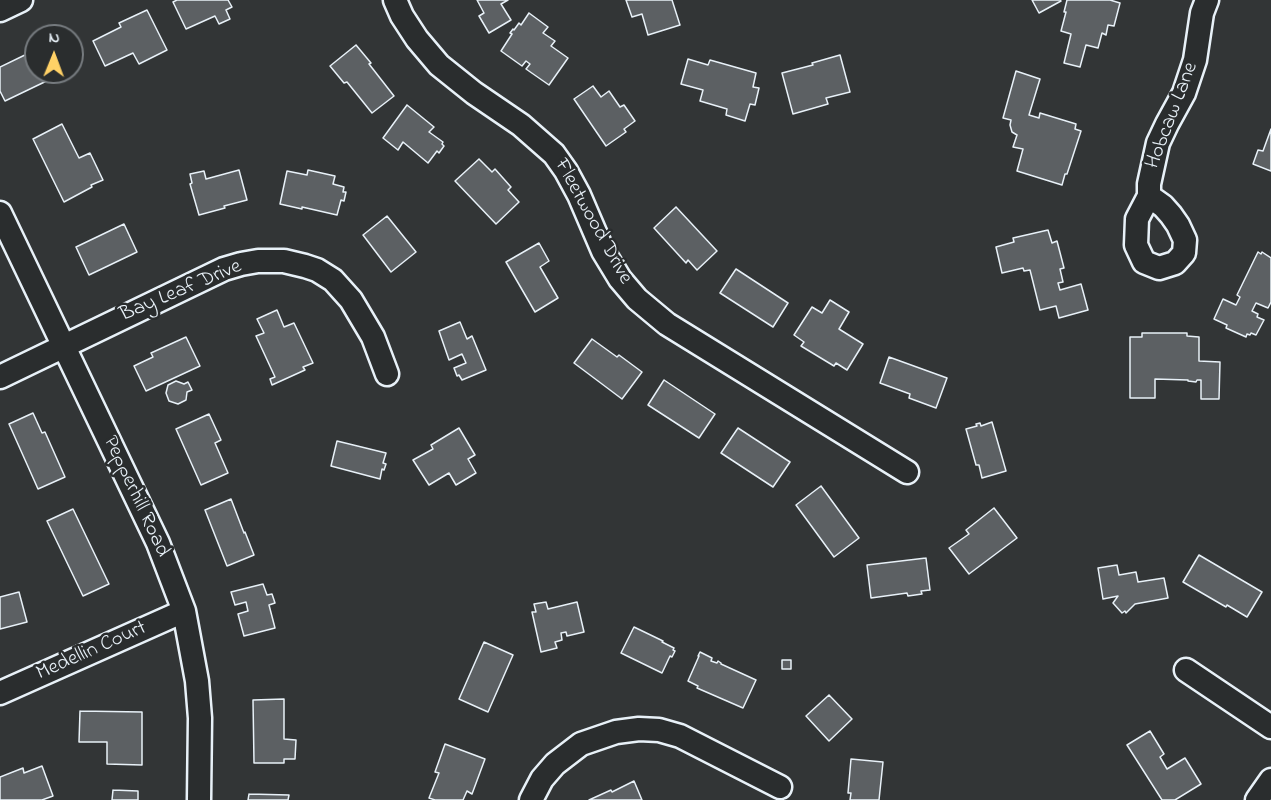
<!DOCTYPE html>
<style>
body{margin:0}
#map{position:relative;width:1271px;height:800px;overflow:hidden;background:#323536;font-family:"Indie Flower",sans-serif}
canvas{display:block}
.north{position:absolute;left:24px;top:24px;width:60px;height:60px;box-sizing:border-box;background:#2a2d2e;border:2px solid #767b7f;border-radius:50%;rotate:1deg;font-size:16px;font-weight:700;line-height:24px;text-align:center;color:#e8f1f8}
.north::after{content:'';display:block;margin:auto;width:21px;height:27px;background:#ffd166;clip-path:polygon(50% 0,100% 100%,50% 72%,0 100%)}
</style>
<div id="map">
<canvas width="1271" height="800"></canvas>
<div class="north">N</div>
</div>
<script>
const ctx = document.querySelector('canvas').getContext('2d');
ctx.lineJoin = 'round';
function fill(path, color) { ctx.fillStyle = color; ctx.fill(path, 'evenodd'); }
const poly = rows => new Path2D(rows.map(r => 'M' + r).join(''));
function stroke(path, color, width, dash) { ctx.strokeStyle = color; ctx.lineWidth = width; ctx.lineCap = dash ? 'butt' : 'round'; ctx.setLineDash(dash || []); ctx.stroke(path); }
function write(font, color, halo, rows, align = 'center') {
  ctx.font = font + ' "Indie Flower",sans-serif'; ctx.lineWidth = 5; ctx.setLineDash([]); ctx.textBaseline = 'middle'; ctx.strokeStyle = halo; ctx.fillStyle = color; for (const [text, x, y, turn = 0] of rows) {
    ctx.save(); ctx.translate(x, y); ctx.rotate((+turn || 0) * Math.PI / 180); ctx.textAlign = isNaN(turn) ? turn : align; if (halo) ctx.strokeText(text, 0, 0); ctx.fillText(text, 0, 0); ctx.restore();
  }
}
const building = poly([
 [177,0,228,0,232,7,226,10,230,19,219,24,215,16,186,29,173,2,177,0],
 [477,0,508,0,501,4,511,20,489,33,479,16,484,13,477,0],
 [626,0,672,0,680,25,648,35,642,14,632,17,626,0],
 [1032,0,1060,0,1061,1,1039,13,1032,0],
 [1067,0,1110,0,1120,3,1114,26,1108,25,1106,35,1102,33,1098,48,1086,45,1080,67,1064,63,1071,34,1061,31,1066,12,1064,12,1067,0],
 [147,10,167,50,139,64,133,53,105,66,93,41,121,27,119,23,147,10],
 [529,13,548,27,543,33,555,41,551,46,568,58,549,85,526,69,530,64,526,61,522,66,501,51,512,34,510,33,513,29,514,30,519,23,521,25,529,13],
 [356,45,371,63,369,64,394,96,372,113,347,82,344,83,330,66,356,45],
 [29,53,32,58,36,56,36,72,56,72,57,76,5,101,0,91,0,67,29,53],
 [840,55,850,92,826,98,828,104,793,114,782,73,813,65,812,63,840,55],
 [688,59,708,65,710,60,756,73,753,87,759,88,755,105,750,104,745,121,726,115,727,109,700,101,703,90,681,84,688,59],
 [1016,71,1040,79,1029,115,1039,118,1040,113,1076,124,1075,129,1081,131,1067,174,1065,174,1062,185,1017,171,1023,149,1013,147,1017,135,1012,132,1010,125,1011,120,1003,118,1016,71],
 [593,86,601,97,609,91,620,107,624,105,635,121,624,129,626,132,606,146,574,99,593,86],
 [407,105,434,127,429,132,443,142,442,144,444,146,439,153,437,151,428,163,403,142,398,150,383,138,407,105],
 [62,124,79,158,90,153,103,180,91,185,92,187,64,202,33,139,62,124],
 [1271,129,1271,171,1253,164,1258,150,1263,151,1271,129],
 [479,159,492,172,495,169,511,187,508,190,519,202,496,224,455,181,479,159],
 [239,170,247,200,224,206,225,208,199,215,190,184,192,183,190,174,204,171,206,179,239,170],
 [308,170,335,176,333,184,344,187,343,192,346,192,344,201,341,200,337,215,302,207,302,209,280,204,287,171,307,175,308,170],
 [676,207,717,251,697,270,688,260,686,263,654,228,676,207],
 [387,216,416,252,391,272,363,235,387,216],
 [124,224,137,252,89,275,76,247,124,224],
 [1048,230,1052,243,1057,241,1064,268,1060,269,1063,282,1058,283,1060,290,1081,284,1088,310,1059,318,1056,306,1040,310,1030,270,1024,271,1023,268,1002,273,996,247,1014,242,1013,238,1048,230],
 [539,243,549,261,540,267,558,298,535,312,506,262,539,243],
 [1258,252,1261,254,1262,252,1271,258,1271,302,1268,308,1256,303,1252,311,1258,314,1257,317,1264,320,1256,335,1251,333,1250,335,1247,334,1246,337,1226,328,1227,325,1214,319,1223,299,1236,305,1240,297,1237,295,1258,252],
 [736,269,788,303,773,327,720,293,736,269],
 [830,300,849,312,839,329,863,344,847,370,836,363,834,366,801,346,804,342,794,335,812,307,822,313,830,300],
 [277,310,284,327,294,323,313,363,303,367,305,370,272,385,270,379,275,377,256,336,264,333,257,319,277,310],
 [460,322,467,339,472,336,486,370,462,380,459,375,457,376,454,368,466,363,462,354,449,360,439,331,460,322],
 [1142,333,1187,333,1187,336,1199,337,1199,361,1220,362,1219,399,1201,399,1201,380,1197,380,1196,382,1188,381,1188,380,1155,379,1155,398,1130,398,1130,337,1142,337,1142,333],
 [186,337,200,366,146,391,134,366,153,357,151,353,186,337],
 [592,339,617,357,619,355,642,372,622,399,574,363,592,339],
 [889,357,947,378,936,408,909,398,910,394,880,383,889,357],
 [664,380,715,414,699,438,648,405,664,380],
 [176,381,184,384,188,382,192,390,187,392,186,400,178,404,169,401,166,393,168,385,176,381],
 [33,413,42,433,45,432,65,477,38,489,9,424,33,413],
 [209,414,221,440,215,443,228,473,201,485,176,429,209,414],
 [992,422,1006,471,982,478,979,465,976,465,966,429,977,426,976,424,980,423,981,426,992,422],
 [459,428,475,455,468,459,476,473,456,485,449,473,429,485,413,460,433,449,431,445,459,428],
 [738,428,790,462,773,487,721,453,738,428],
 [337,441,386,453,383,463,386,464,384,470,382,469,380,479,331,466,337,441],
 [821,486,859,538,834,557,796,505,821,486],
 [231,499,244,533,245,532,254,555,227,566,205,510,231,499],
 [994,508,1017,538,969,574,949,548,969,534,966,530,994,508],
 [73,509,109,584,83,596,47,521,73,509],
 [1199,555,1262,592,1247,617,1227,605,1226,607,1183,582,1199,555],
 [926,558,930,590,921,591,922,594,908,596,907,593,871,598,867,565,926,558],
 [1117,565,1119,575,1136,572,1138,582,1164,578,1168,598,1135,604,1126,613,1125,611,1122,613,1113,603,1118,596,1103,599,1098,568,1117,565],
 [263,584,267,595,272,594,275,603,269,605,275,628,244,636,238,614,248,611,246,602,235,605,231,592,263,584],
 [19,592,27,622,0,629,0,597,19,592],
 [546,602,548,609,577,602,584,632,567,636,566,632,561,633,562,640,555,642,557,648,541,652,532,612,536,612,534,604,546,602],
 [634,627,663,641,662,642,674,648,673,650,675,651,672,657,670,656,662,673,621,653,634,627],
 [484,642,513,655,488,712,459,699,484,642],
 [700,652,712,658,711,661,717,663,718,661,721,663,721,664,756,680,743,708,697,688,698,686,688,681,699,656,698,656,700,652],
 [782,660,791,660,791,669,782,669,782,660],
 [829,695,852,719,829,741,806,716,829,695],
 [284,699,284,739,296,740,295,759,284,759,284,763,254,763,253,700,284,699],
 [80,711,142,712,142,765,107,764,107,742,79,742,80,711],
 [1150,731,1164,754,1160,757,1167,769,1185,758,1201,784,1175,800,1162,800,1127,745,1150,731],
 [445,744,485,759,472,794,467,791,463,800,435,800,429,798,439,773,435,772,445,744],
 [851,759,883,762,879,800,850,800,851,793,848,793,851,759],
 [42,766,53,796,42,800,0,800,0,777,23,768,24,773,42,766],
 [634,781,642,800,589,800,611,790,612,792,634,781],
 [113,790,138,791,138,800,112,800,113,790],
 [249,794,289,795,288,800,248,800,249,794]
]);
fill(building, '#5c6063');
stroke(building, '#e8f1f8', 1.5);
const minor = poly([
 [395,0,402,16,417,39,439,65,474,93,521,125,554,154,566,171,579,195,603,251,620,279,637,299,667,324,907,472],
 [0,10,21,0],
 [1149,196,1163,206,1171,215,1178,225,1185,240,1184,253,1175,263,1159,268,1144,262,1136,245,1137,219,1149,196,1149,184,1158,143,1167,124,1184,93,1195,60,1202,13,1207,0],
 [0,213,158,543,184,611,197,681,200,718,199,800],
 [0,377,224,269,241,264,258,261,284,261,305,266,317,270,333,280,351,300,373,337,387,374],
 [1186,670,1271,727],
 [0,693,184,611],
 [531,800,542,779,555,764,581,744,616,732,639,729,659,730,680,736,780,787],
 [1257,800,1271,780]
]);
stroke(minor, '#e8f1f8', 27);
stroke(minor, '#2a2d2e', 22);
write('21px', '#e8f1f8', '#2a2d2e', [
 ["Hobcaw Lane",1173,116,-69],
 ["Fleetwood Drive",592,222,61],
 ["Bay Leaf Drive",181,292,-23],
 ["Pepperhill Road",135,497,65],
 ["Medellin Court",92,652,-24]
]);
</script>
